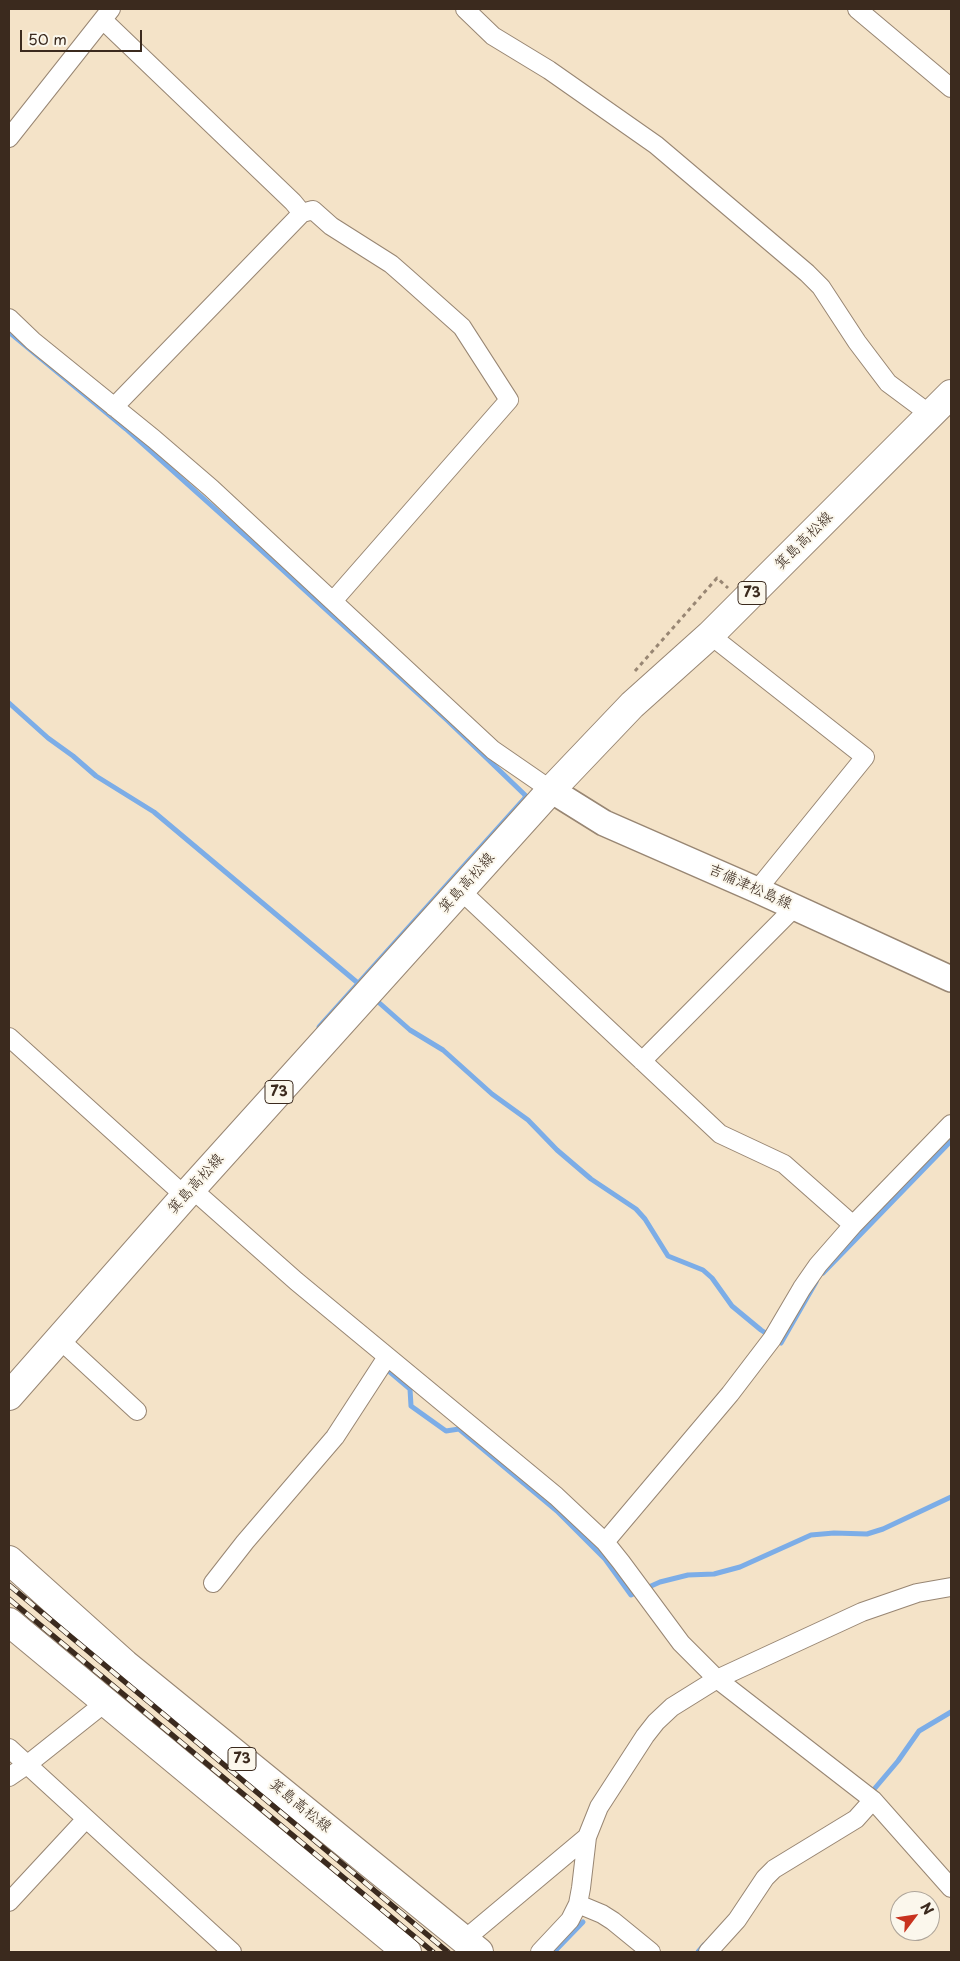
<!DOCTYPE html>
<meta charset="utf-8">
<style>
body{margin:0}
#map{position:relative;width:960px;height:1961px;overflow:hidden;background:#f4e3c8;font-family:"Playpen Sans",sans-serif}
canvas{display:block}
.frame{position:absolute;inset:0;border:10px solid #3b2a1e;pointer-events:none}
.north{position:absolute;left:890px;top:1891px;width:50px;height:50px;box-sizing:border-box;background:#fbf7ec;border:1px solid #aea59a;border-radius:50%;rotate:59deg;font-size:14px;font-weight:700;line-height:20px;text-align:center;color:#3b2a1e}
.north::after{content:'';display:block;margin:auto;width:18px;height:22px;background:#c8321e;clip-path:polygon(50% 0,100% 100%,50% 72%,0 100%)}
.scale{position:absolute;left:20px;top:30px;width:122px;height:22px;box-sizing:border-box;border:2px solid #3b2a1e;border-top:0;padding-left:6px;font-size:15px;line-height:18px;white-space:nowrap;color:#3b2a1e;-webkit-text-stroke:4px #fbf7ec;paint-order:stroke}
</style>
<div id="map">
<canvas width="960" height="1961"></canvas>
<div class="frame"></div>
<div class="north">N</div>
<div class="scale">50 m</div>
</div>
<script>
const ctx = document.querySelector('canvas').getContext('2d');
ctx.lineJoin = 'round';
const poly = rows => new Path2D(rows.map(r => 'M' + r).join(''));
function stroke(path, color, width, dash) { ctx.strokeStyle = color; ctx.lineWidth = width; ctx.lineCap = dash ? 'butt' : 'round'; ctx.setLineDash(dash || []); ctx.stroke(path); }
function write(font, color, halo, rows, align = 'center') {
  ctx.font = font + ' "Playpen Sans","Klee One",sans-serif'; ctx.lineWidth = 4; ctx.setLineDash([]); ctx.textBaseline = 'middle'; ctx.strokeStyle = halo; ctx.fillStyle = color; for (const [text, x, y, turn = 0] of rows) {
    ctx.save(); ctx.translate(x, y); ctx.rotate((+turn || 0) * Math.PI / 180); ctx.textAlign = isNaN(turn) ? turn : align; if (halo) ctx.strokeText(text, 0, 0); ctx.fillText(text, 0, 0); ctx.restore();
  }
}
stroke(poly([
 [9,332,126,429,252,542,448,721,525,795,525,798,319,1027],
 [9,703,48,738,73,756,96,776,154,812,359,984],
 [376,1000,410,1030,443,1050,492,1094,528,1120,557,1150,591,1179,636,1209,645,1219,668,1256,703,1270,712,1278,732,1306,761,1330,781,1343,816,1282],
 [823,1273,951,1141],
 [384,1367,410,1389,411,1406,446,1431,459,1429,557,1511,605,1559,631,1595,660,1582,688,1575,714,1574,740,1567,811,1535,834,1533,867,1534,883,1529,951,1497],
 [870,1794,898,1761,919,1731,951,1712],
 [554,1952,583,1922],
 [698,1952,704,1945]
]), '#7cade7', 5);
const street = poly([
 [465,9,493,36,549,70,656,145,807,273,821,287,857,342,888,383,931,415],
 [857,9,951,88],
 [103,20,293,202,302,213],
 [9,138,111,9],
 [9,318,33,341,154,439,211,488,493,750,551,790],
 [114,407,302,213,313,210,331,226,391,264,407,278,462,327,509,400,333,601],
 [710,635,865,757,757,890],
 [460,890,720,1134,784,1164,853,1225],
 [9,1037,185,1196],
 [642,1061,795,907],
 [192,1189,296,1281,556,1496,605,1542,621,1562,681,1643,717,1679,873,1800,951,1888],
 [59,1339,137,1411],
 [605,1542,730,1394,772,1339,802,1288,818,1265,853,1225,951,1124],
 [213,1583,245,1542,335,1437,387,1357],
 [9,1748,232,1952],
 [9,1777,28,1764,106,1702],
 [9,1902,85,1820],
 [578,1904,602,1914,613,1921,651,1952],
 [464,1940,587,1837,599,1807,645,1736,656,1722,672,1707,717,1679,862,1612,917,1593,951,1587],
 [540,1952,570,1920,578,1904,581,1888,587,1837],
 [708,1952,737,1920,765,1878,774,1869,856,1819,873,1800]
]);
const secondary = poly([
 [551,790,604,823,757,890,951,979]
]);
const primary = poly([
 [9,1396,185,1196,551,790,632,705,710,635,951,394],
 [9,1560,125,1664,479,1952],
 [9,1622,407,1952]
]);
stroke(street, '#988673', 20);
stroke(secondary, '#988673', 28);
stroke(primary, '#988673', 30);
stroke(poly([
 [635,671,717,578,728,588]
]), '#988673', 3, [4, 4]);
stroke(street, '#fff', 18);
stroke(secondary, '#fff', 25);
stroke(primary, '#fff', 28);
const rail = poly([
 [9,1585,448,1952],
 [9,1599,433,1952]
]);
stroke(rail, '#3b2a1e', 5.5);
stroke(rail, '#fbf7ec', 4, [11]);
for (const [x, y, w] of [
 [752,593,28],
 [279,1092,28],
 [242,1759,28]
]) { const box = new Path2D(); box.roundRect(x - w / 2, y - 11.5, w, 23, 4); ctx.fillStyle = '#fbf7ec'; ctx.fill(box); stroke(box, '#3b2a1e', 1); }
write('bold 14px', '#3b2a1e', null, [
 ["73",752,593],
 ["73",279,1092],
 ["73",242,1759]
]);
write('15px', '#3b2a1e', '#fbf7ec', [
 ["箕島高松線",804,541,-45],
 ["箕島高松線",467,883,-48],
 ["吉備津松島線",750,887,24],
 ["箕島高松線",196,1184,-48],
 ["箕島高松線",300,1806,39]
]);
</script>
